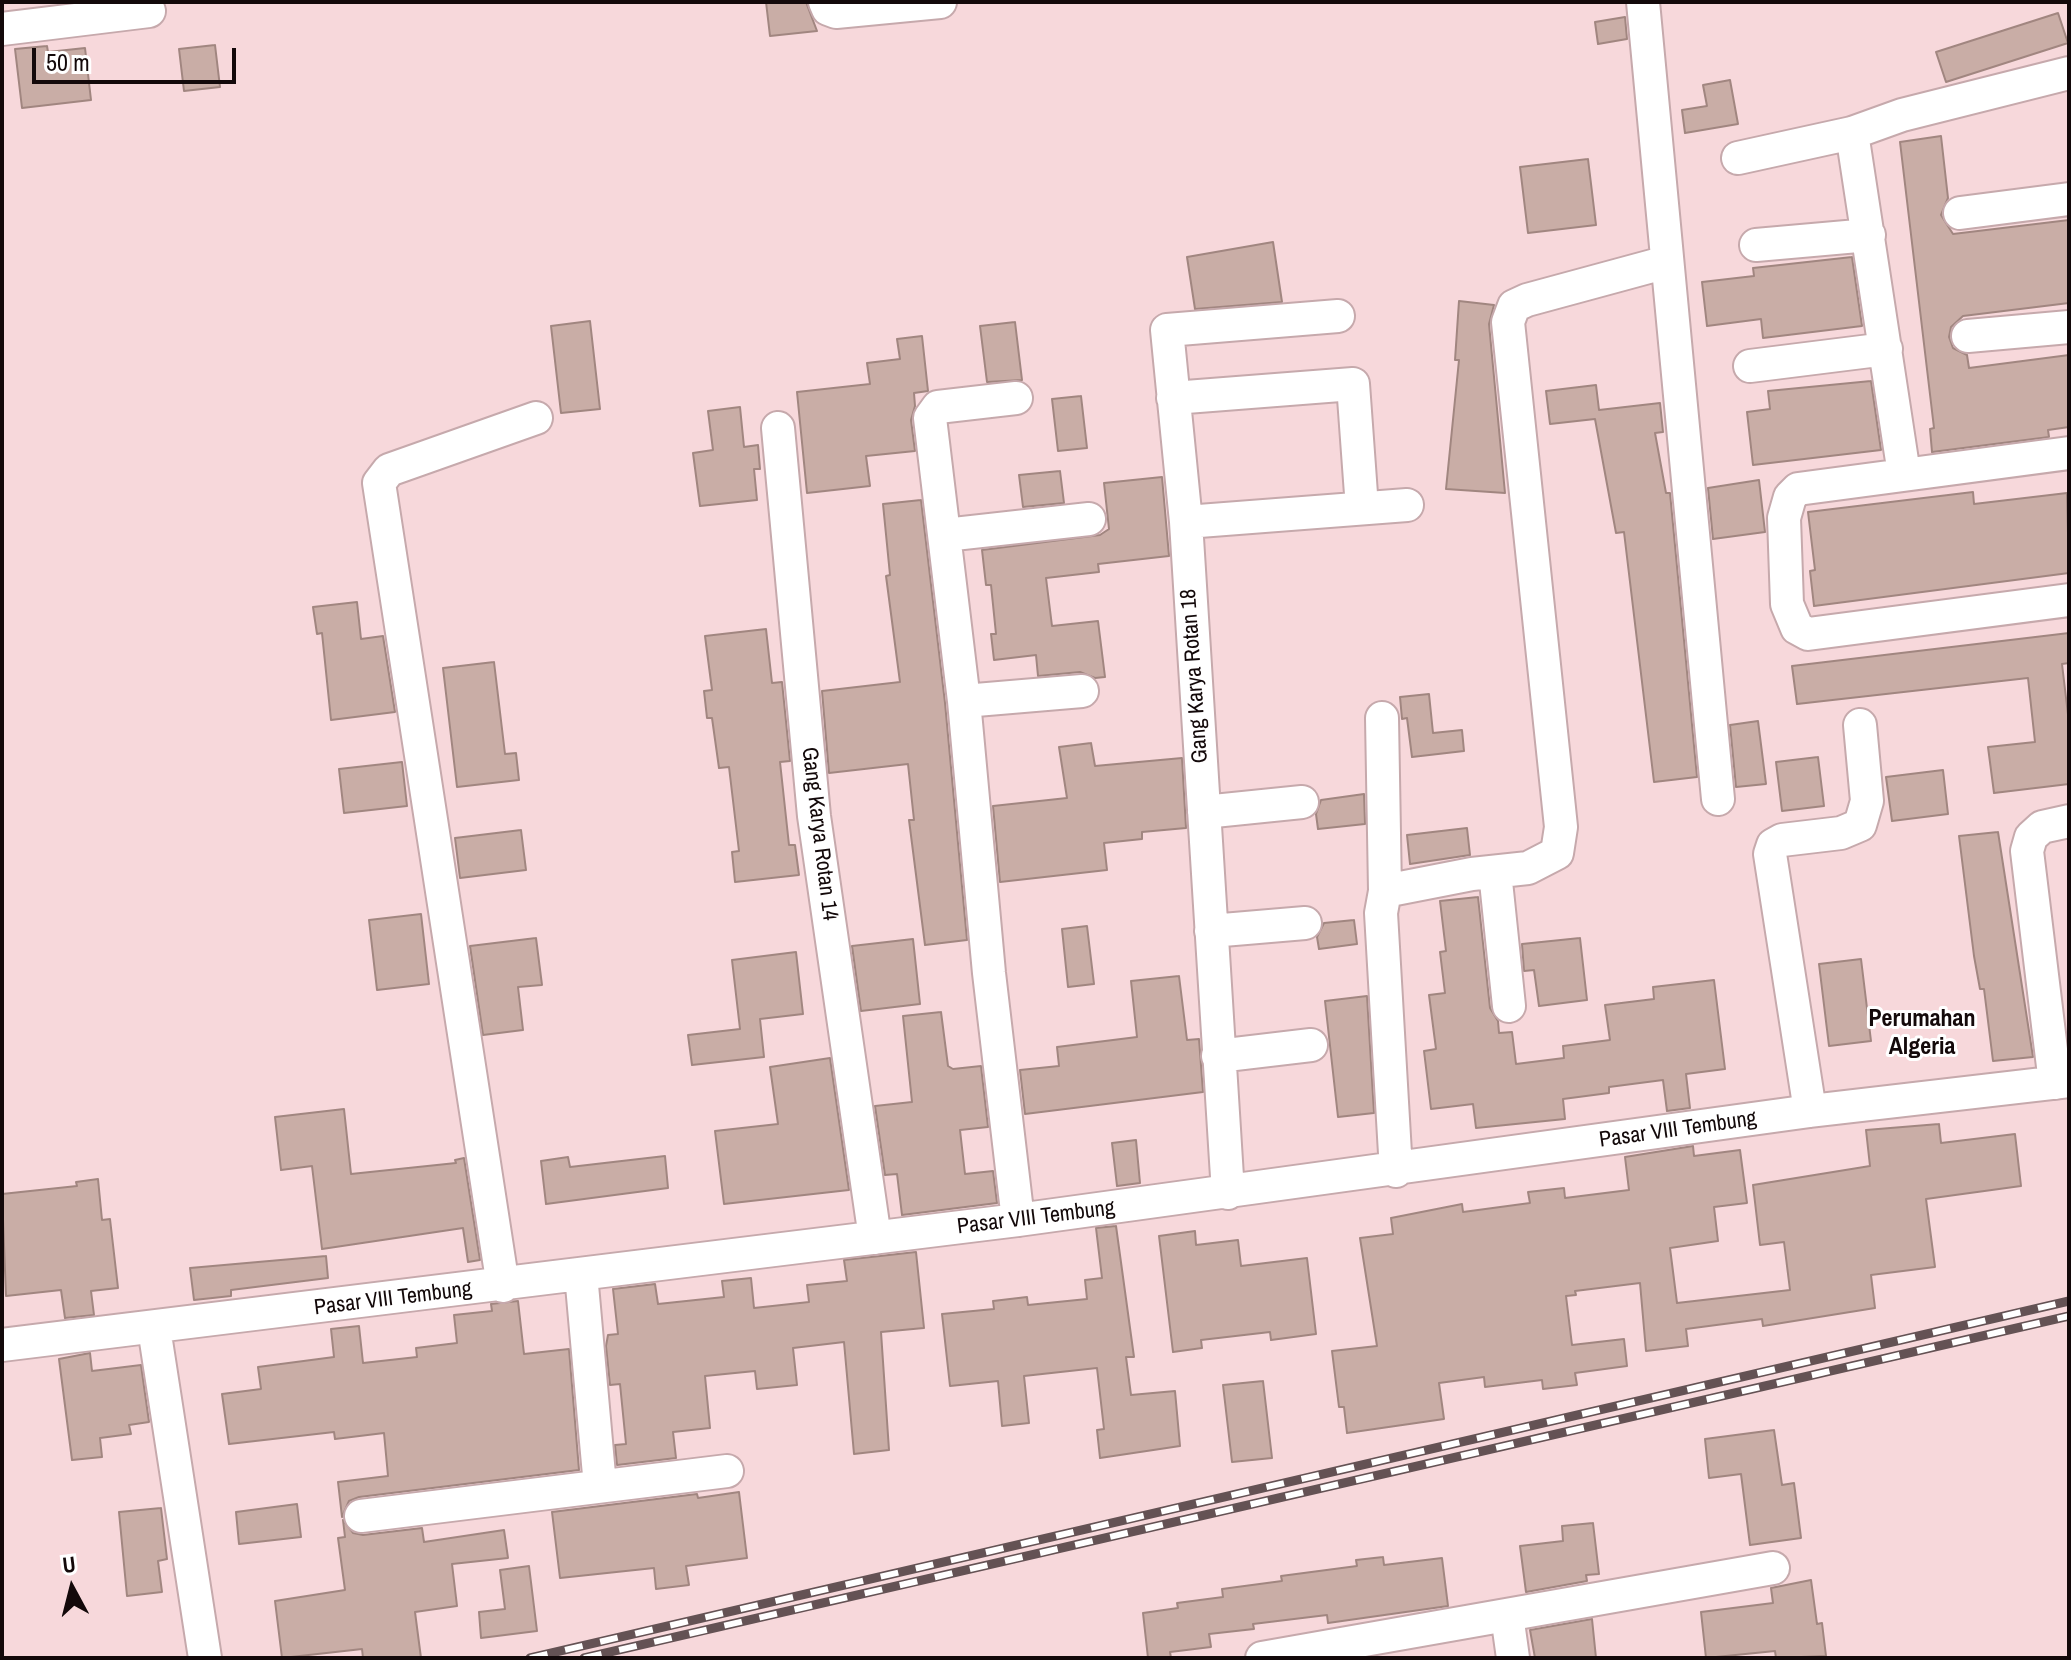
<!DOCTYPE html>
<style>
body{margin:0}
#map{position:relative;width:2071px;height:1660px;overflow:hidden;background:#f7d8db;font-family:"Archivo Narrow",sans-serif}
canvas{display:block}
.frame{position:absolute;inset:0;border:4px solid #13090a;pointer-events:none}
.north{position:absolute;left:32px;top:1548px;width:80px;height:80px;-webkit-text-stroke:6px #fff;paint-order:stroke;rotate:353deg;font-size:22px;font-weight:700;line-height:32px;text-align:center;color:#13090a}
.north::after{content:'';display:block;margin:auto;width:28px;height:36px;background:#13090a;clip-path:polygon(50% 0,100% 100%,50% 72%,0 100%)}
.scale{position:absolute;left:32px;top:48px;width:204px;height:36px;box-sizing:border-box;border:4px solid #13090a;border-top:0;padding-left:10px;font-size:24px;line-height:28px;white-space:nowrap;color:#13090a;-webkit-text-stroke:6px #fff;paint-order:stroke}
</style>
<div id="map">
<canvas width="2071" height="1660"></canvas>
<div class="frame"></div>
<div class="north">U</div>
<div class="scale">50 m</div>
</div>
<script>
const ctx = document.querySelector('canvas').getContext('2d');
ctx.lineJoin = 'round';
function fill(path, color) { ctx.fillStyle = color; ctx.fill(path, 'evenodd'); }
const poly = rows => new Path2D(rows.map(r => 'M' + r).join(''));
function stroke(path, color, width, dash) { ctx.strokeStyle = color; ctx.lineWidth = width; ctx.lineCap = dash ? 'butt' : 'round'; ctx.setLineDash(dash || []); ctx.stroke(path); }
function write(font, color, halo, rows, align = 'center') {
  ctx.font = font + ' "Archivo Narrow",sans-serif'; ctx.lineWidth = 6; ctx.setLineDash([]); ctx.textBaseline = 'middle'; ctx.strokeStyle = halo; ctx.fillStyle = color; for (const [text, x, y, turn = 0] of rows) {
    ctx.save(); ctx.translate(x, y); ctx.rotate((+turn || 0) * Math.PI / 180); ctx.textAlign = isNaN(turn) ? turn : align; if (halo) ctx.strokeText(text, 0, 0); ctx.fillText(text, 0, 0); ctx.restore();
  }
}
const building = poly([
 [766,2,806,2,817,31,770,36,766,2],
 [2058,13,2068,43,1946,82,1936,52,2058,13],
 [1625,17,1627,39,1598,44,1595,22,1625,17],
 [215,45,220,87,184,91,179,49,215,45],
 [47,46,48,52,85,48,91,100,22,108,15,49,47,46],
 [1730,80,1738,124,1685,133,1682,110,1707,106,1703,85,1730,80],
 [1941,136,1948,198,1941,215,1953,234,2069,220,2069,303,1963,316,1951,327,1949,337,1953,348,1967,355,1969,368,2069,355,2069,427,2048,430,2049,437,1932,452,1930,429,1934,428,1900,142,1941,136],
 [1588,159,1596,225,1528,233,1520,167,1588,159],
 [1273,242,1282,302,1195,309,1187,257,1273,242],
 [1852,257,1862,326,1763,338,1761,319,1707,326,1702,282,1754,276,1753,268,1852,257],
 [1459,301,1494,305,1489,324,1505,493,1446,489,1459,360,1455,360,1459,301],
 [590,321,600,409,561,413,551,326,590,321],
 [1015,322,1022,380,987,382,980,326,1015,322],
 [922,336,928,391,914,393,915,406,911,420,915,451,866,456,870,486,807,493,797,392,870,384,867,363,900,359,897,339,922,336],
 [1871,381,1881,450,1753,465,1747,412,1770,409,1768,391,1871,381],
 [1596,385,1599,410,1660,403,1663,432,1655,433,1666,493,1670,493,1697,777,1654,782,1624,532,1616,533,1595,419,1550,424,1546,391,1596,385],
 [1081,396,1087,448,1058,451,1052,399,1081,396],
 [740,407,744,447,758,445,760,469,754,469,757,500,700,506,693,453,713,450,708,411,740,407],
 [1060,471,1064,503,1023,507,1019,475,1060,471],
 [1162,477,1169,556,1098,564,1099,572,1046,578,1052,626,1098,621,1105,677,1095,678,1080,672,1038,676,1036,655,994,660,991,634,996,634,991,585,986,585,982,550,1100,535,1109,529,1104,483,1162,477],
 [1759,480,1765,532,1713,539,1708,488,1759,480],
 [1973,492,1974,504,2067,493,2069,573,1814,606,1810,571,1815,570,1808,512,1973,492],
 [921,500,945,703,967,940,925,945,909,820,914,820,908,764,829,773,822,691,900,682,886,576,890,575,883,504,921,500],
 [357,602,361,639,383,636,395,712,331,720,322,633,317,634,313,607,357,602],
 [766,629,772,683,782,682,790,761,780,762,789,845,795,845,799,875,735,882,732,852,739,851,729,767,719,768,712,718,707,718,704,691,712,690,705,636,766,629],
 [2069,633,2069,663,2062,664,2069,723,2069,784,1994,793,1988,747,2035,742,2028,678,1797,704,1792,666,2069,633],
 [494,662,505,754,516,753,519,780,457,787,443,668,494,662],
 [1429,694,1433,733,1462,730,1464,751,1412,757,1407,718,1402,719,1400,697,1429,694],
 [1758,721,1766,784,1736,787,1730,725,1758,721],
 [1091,743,1095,766,1182,758,1186,828,1142,832,1142,839,1104,843,1107,870,1000,882,993,806,1067,798,1059,747,1091,743],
 [1818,757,1824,806,1782,811,1776,762,1818,757],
 [402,762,407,806,344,813,339,769,402,762],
 [1943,770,1948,814,1892,821,1886,777,1943,770],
 [1364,794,1365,824,1318,829,1316,814,1321,800,1364,794],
 [1467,828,1470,855,1410,864,1407,835,1467,828],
 [521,830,526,870,460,878,455,838,521,830],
 [1998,832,2033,1057,1993,1061,1984,989,1980,989,1974,956,1959,836,1998,832],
 [1478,897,1490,1008,1498,1021,1499,1033,1512,1032,1516,1064,1564,1058,1563,1046,1610,1040,1605,1005,1654,999,1653,987,1714,980,1725,1069,1686,1074,1690,1108,1667,1111,1663,1080,1609,1087,1609,1093,1563,1099,1565,1119,1476,1128,1473,1104,1431,1109,1424,1051,1436,1049,1429,995,1445,993,1440,952,1446,951,1440,901,1478,897],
 [421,914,429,984,377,990,369,920,421,914],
 [1354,920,1357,944,1319,949,1317,937,1324,923,1354,920],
 [1087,926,1094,984,1068,987,1062,929,1087,926],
 [536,938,542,985,518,987,523,1030,483,1035,470,946,536,938],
 [1580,938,1587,1000,1539,1006,1534,970,1524,971,1522,944,1580,938],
 [913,939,920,1004,861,1011,852,946,913,939],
 [796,952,803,1014,760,1019,764,1057,692,1065,688,1035,740,1029,732,960,796,952],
 [1861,959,1871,1041,1829,1046,1819,964,1861,959],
 [1179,976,1187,1040,1199,1039,1203,1092,1025,1114,1020,1070,1059,1066,1057,1047,1137,1037,1131,981,1179,976],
 [1367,996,1374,1113,1338,1117,1325,1001,1367,996],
 [941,1012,948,1066,953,1069,981,1066,988,1127,960,1130,965,1174,993,1171,997,1203,902,1215,897,1174,885,1175,875,1106,912,1102,903,1016,941,1012],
 [830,1058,849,1190,724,1204,715,1131,778,1124,770,1067,830,1058],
 [344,1109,351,1174,456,1163,455,1160,464,1158,480,1260,468,1262,463,1228,322,1249,312,1166,281,1170,275,1117,344,1109],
 [1939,1124,1941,1143,2015,1134,2021,1186,1926,1199,1935,1267,1871,1275,1875,1308,1763,1326,1762,1319,1686,1329,1688,1346,1646,1351,1640,1283,1575,1291,1576,1295,1566,1296,1572,1345,1624,1339,1627,1366,1575,1373,1577,1385,1543,1389,1542,1380,1485,1387,1484,1377,1439,1383,1444,1419,1347,1433,1344,1407,1339,1407,1332,1351,1377,1346,1360,1238,1393,1234,1391,1218,1462,1204,1463,1212,1530,1203,1528,1192,1564,1188,1565,1198,1629,1190,1625,1157,1693,1146,1694,1156,1740,1150,1747,1203,1714,1207,1718,1241,1670,1248,1677,1303,1790,1290,1784,1242,1760,1245,1753,1185,1870,1166,1866,1130,1939,1124],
 [1136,1140,1140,1183,1117,1186,1112,1143,1136,1140],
 [665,1156,668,1188,546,1204,541,1161,568,1157,570,1167,665,1156],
 [98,1179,102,1220,110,1219,118,1288,91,1291,94,1315,65,1318,61,1290,6,1296,2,1194,77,1186,76,1182,98,1179],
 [1116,1226,1134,1357,1126,1357,1131,1395,1175,1391,1180,1446,1100,1458,1097,1430,1104,1429,1097,1368,1024,1376,1029,1423,1002,1426,998,1381,950,1386,942,1314,994,1309,993,1301,1027,1297,1028,1305,1087,1299,1085,1280,1102,1278,1096,1228,1116,1226],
 [1195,1231,1196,1245,1238,1240,1241,1266,1307,1258,1316,1334,1271,1340,1270,1332,1201,1340,1202,1348,1173,1352,1159,1236,1195,1231],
 [916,1252,924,1328,881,1332,889,1450,854,1454,844,1342,793,1348,797,1385,757,1389,755,1371,705,1376,710,1428,673,1432,676,1458,617,1465,615,1445,626,1444,620,1384,610,1385,606,1346,608,1335,618,1334,613,1289,655,1284,658,1304,724,1297,722,1281,751,1278,754,1308,809,1302,807,1285,847,1281,844,1260,916,1252],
 [326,1256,328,1278,231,1290,231,1296,194,1300,190,1268,326,1256],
 [518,1301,524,1354,569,1349,579,1470,359,1497,349,1501,342,1517,338,1482,388,1476,384,1433,335,1439,334,1432,229,1444,222,1394,261,1389,258,1367,334,1357,331,1329,359,1326,363,1363,417,1357,416,1348,457,1343,454,1315,492,1311,491,1304,518,1301],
 [90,1353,92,1371,141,1365,149,1422,129,1425,131,1434,100,1438,102,1457,72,1460,59,1359,90,1353],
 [1263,1381,1272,1458,1232,1462,1223,1385,1263,1381],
 [1774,1430,1782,1485,1794,1483,1801,1538,1750,1545,1741,1474,1709,1478,1705,1439,1774,1430],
 [739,1492,747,1558,686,1566,689,1585,656,1589,654,1568,560,1578,552,1512,697,1494,698,1498,739,1492],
 [297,1504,301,1537,239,1544,236,1512,297,1504],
 [161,1508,167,1559,158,1561,162,1592,127,1596,119,1512,161,1508],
 [343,1520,353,1533,363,1535,422,1528,424,1542,504,1530,508,1558,452,1564,457,1606,415,1612,421,1658,363,1658,362,1649,282,1658,275,1601,345,1590,338,1538,345,1537,343,1520],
 [1593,1523,1599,1574,1586,1575,1587,1581,1526,1592,1520,1546,1563,1541,1562,1526,1593,1523],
 [1383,1557,1384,1565,1442,1558,1448,1606,1328,1623,1327,1615,1253,1624,1254,1629,1209,1634,1211,1647,1170,1652,1171,1658,1148,1658,1143,1613,1178,1608,1177,1603,1223,1597,1222,1589,1282,1581,1281,1576,1357,1566,1356,1560,1383,1557],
 [529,1566,537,1631,481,1638,479,1612,505,1609,500,1570,529,1566],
 [1811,1580,1817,1624,1822,1623,1826,1656,1776,1658,1775,1651,1706,1658,1701,1612,1773,1603,1771,1588,1811,1580],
 [1592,1619,1596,1658,1535,1658,1530,1630,1592,1619]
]);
fill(building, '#c9ada6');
stroke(building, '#a18680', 2);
const minor = poly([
 [825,2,828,9,836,12,940,2],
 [1643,2,1718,799],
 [2,29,149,11],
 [1852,133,1904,474],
 [1738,158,1852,133,1902,115,2069,73],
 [1960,213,2069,199],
 [1756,245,1869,235],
 [1968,336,2069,327],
 [1750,366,1886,349],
 [1016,398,938,407,930,418,964,701,989,973,1018,1220],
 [1173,398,1353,384,1362,508],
 [778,428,814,816,875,1238],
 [2069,453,1798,489,1790,497,1784,518,1787,604,1797,628,1808,634,2069,600],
 [1186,522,1407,505],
 [945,535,1089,519],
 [964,701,1082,691],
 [1382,718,1385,891,1381,913,1396,1171],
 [1204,812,1302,802],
 [1495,872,1509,1006],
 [1385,891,1472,874,1528,868,1557,853,1561,827,1508,322,1514,306,1527,300,1667,262],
 [1211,931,1305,923],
 [1218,1056,1311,1045],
 [2055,1083,2027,851,2031,837,2042,827,2069,821],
 [1810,1111,1770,854,1773,845,1782,840,1841,833,1860,825,1867,801,1860,725],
 [1228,1193,1186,522,1167,330,1338,316],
 [581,1274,600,1486],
 [503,1286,379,483,389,470,536,418],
 [154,1328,205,1658],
 [2,1345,1018,1220,1810,1111,2069,1081],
 [361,1516,727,1471],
 [1507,1615,1513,1658],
 [1262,1658,1773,1568]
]);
stroke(minor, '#c6a9ac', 36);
stroke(minor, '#fff', 32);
const rail = poly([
 [530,1658,2069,1301],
 [584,1658,2069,1316]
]);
stroke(rail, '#645254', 9);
stroke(rail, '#fff', 6, [18]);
write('22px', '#13090a', '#fff', [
 ["Gang Karya Rotan 18",1195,676,-94],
 ["Gang Karya Rotan 14",819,834,83],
 ["Pasar VIII Tembung",1678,1130,-8],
 ["Pasar VIII Tembung",1036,1218,-7],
 ["Pasar VIII Tembung",393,1299,-7]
]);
write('bold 24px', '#13090a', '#fff', [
 ["Perumahan",1922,1020],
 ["Algeria",1922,1048]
]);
</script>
